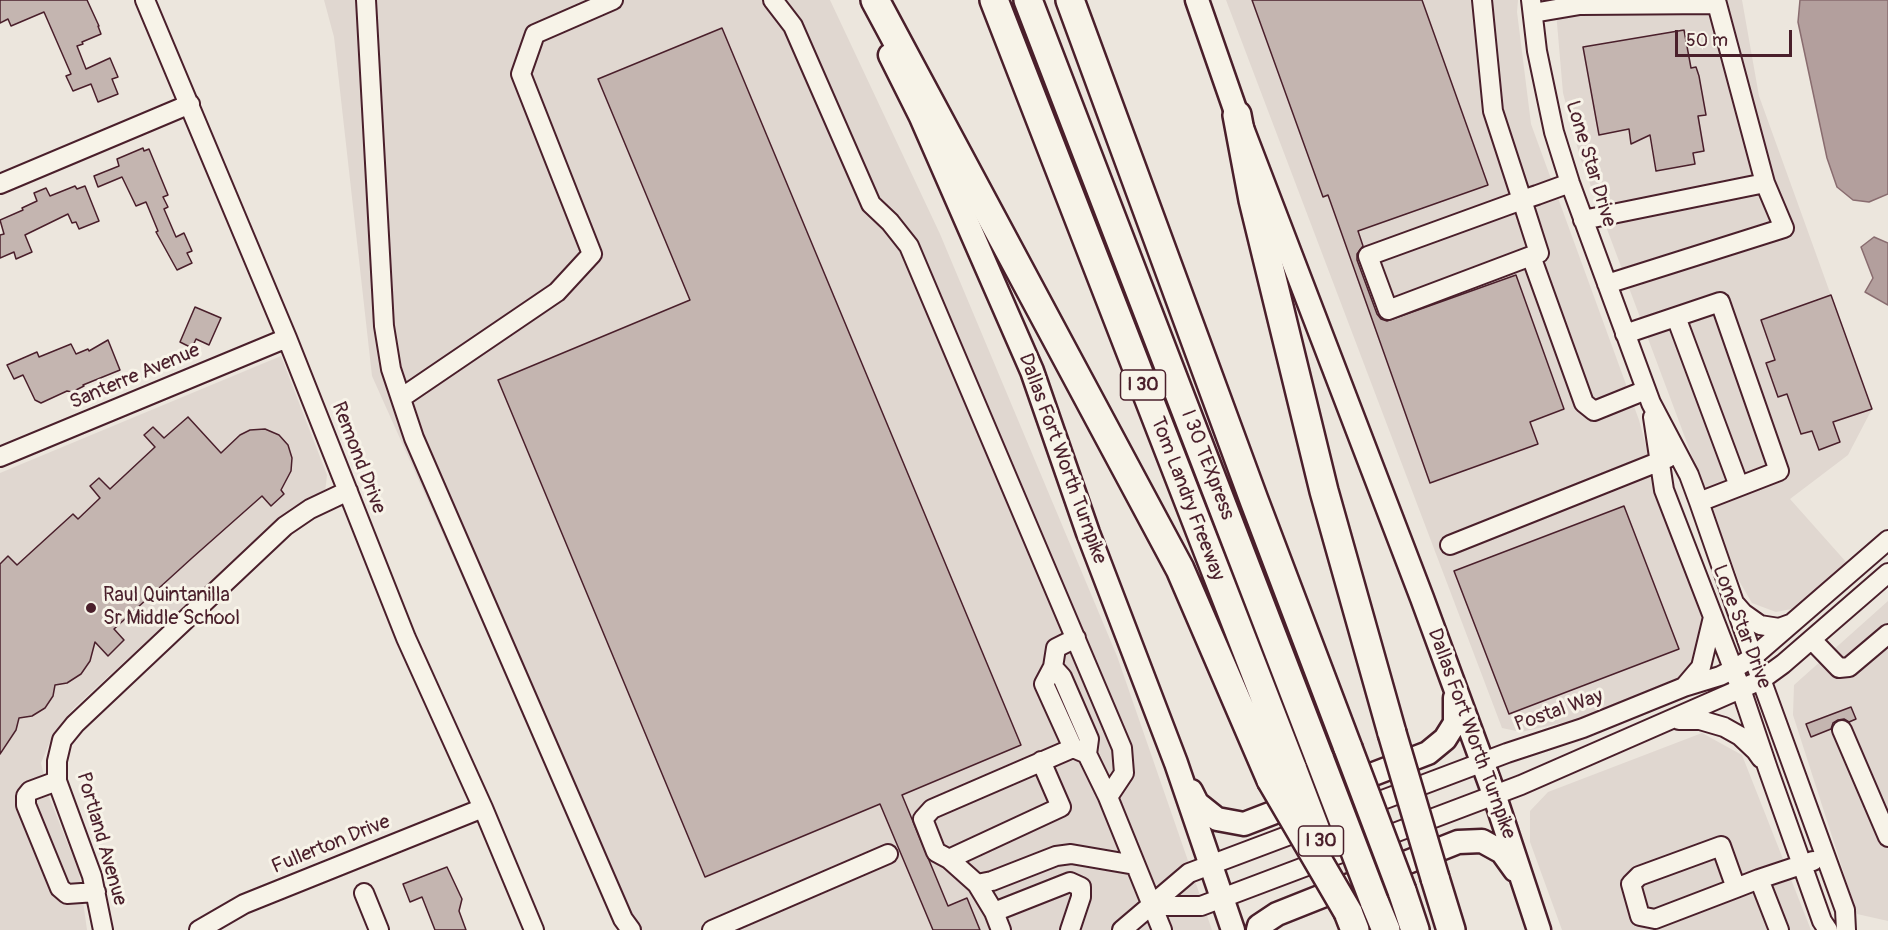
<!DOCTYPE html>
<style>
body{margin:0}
#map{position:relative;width:1888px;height:930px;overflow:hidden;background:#ece6dd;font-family:Pangolin,sans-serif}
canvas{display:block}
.scale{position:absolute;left:1675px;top:30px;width:117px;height:27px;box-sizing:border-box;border:3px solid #4a1f2b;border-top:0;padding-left:8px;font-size:18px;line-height:21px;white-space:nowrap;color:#4a1f2b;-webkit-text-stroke:4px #f7f3e8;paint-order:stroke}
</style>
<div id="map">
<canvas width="1888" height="930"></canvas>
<div class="scale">50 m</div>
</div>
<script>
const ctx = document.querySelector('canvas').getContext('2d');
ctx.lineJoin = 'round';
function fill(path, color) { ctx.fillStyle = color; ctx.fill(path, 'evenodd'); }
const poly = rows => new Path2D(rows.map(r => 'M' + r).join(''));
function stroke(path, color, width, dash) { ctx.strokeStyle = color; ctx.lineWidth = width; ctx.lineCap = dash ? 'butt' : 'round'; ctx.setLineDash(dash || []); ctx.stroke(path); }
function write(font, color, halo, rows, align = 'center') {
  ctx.font = font + ' Pangolin,sans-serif'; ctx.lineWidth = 6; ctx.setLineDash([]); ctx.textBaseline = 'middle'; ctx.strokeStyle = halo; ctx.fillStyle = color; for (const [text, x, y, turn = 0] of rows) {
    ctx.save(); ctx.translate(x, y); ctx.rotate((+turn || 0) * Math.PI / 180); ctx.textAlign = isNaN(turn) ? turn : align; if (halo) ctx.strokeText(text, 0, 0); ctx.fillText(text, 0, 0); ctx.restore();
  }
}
fill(poly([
 [324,0,830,0,940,234,1117,656,1212,930,620,930,372,376,334,37],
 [1226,0,1518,0,1517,12,1531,124,1639,420,1662,507,1702,618,1698,655,1677,681,1588,717,1521,732,1502,728],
 [1555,0,1742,0,1759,96,1872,409,1848,455,1790,499,1847,563,1797,608,1776,612,1752,603,1738,579,1580,157,1563,93],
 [281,356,327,475,325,493,291,508,74,708,54,732,41,763,49,797,79,872,87,930,0,930,0,473],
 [1888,601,1888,921,1857,914,1793,715,1794,685],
 [1702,733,1742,755,1811,930,1562,930,1530,842,1530,811,1548,792]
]), '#e0d7d0');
const water = poly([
 [1800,0,1888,0,1888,194,1869,202,1853,200,1837,187,1827,158,1798,22,1800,0],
 [1874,237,1888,243,1888,305,1865,292,1873,278,1861,247,1874,237]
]);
fill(water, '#b39f9d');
stroke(water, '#896c6f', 1.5);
const building = poly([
 [0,0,87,0,99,26,98,26,101,34,82,42,83,44,77,46,86,69,110,58,118,77,112,79,118,94,98,102,91,84,73,91,66,76,71,74,44,12,11,26,8,19,0,23,0,0],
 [1252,0,1422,0,1488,185,1358,231,1363,246,1357,254,1357,260,1377,314,1381,319,1387,321,1516,275,1564,409,1530,422,1538,444,1430,483,1328,195,1323,197,1252,0],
 [722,28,1021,745,902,795,948,906,967,898,980,930,933,930,880,804,705,877,498,380,690,300,598,79,722,28],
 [1684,30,1691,68,1696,67,1699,76,1706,115,1698,116,1704,151,1693,153,1695,164,1656,171,1650,135,1631,144,1629,129,1599,135,1583,47,1684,30],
 [143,148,144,151,149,149,168,195,163,197,168,207,164,209,176,237,184,233,192,251,187,253,192,263,177,270,156,232,158,231,146,202,136,206,122,177,98,187,94,176,119,166,117,159,143,148],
 [75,186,77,189,85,186,99,221,79,229,76,222,72,223,68,214,25,235,32,252,16,259,14,252,0,258,0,235,4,234,0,220,23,210,22,208,37,201,34,193,46,188,50,196,75,186],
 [1831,295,1872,409,1833,422,1840,442,1819,450,1812,431,1801,434,1787,394,1778,397,1766,363,1775,360,1761,320,1831,295],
 [195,307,221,318,209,345,196,339,192,348,180,342,195,307],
 [108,340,120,370,83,385,84,386,72,392,67,391,41,403,35,400,23,375,14,379,7,365,37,352,39,357,71,344,76,354,88,349,89,351,108,340],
 [188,417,221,453,240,435,250,430,265,429,279,435,288,445,292,458,291,471,281,490,284,494,271,506,262,496,192,558,114,629,124,640,108,656,95,642,90,661,81,674,67,683,55,685,53,696,45,708,32,716,19,718,16,730,0,754,0,564,8,556,17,565,73,514,78,519,100,498,90,486,99,478,110,489,155,447,144,435,153,427,164,438,188,417],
 [1624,506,1679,649,1509,714,1454,571,1624,506],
 [1851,707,1856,719,1849,722,1844,719,1838,720,1833,723,1831,729,1811,737,1806,724,1851,707],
 [447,867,462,899,459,911,466,930,435,930,422,897,410,902,403,884,447,867]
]);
fill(building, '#c4b5b0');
stroke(building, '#4a1f2b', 1.5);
const minor = poly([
 [145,0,287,338,406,638,483,808,534,930],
 [366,0,384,326,391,369,414,438,623,919,631,930],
 [773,0,793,26,871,204,890,222,909,246,1122,748,1124,773,1108,797,1162,930],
 [1482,0,1493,111,1522,200,1539,253,1388,310,1368,256,1522,200,1537,195,1570,183],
 [1531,0,1537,51,1554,132,1570,183,1651,403,1689,475,1699,502,1753,657,1845,910,1846,930],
 [1533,13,1580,5,1717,4,1765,183,1583,220],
 [0,184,190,104],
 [1531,256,1584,403,1594,411,1646,390],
 [1607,284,1784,228,1765,183],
 [1676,317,1739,486],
 [1625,334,1720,302,1779,471,1699,502],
 [401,398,557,292,592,254,521,74,535,34,613,0],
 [1653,417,1664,490,1741,689,1768,769,1822,921,1828,930],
 [0,457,287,338],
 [1450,545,1668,458],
 [1736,605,1743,613,1760,625,1779,628,1790,624],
 [1812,640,1839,668,1849,667,1888,634],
 [1053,667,1056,648,1076,638],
 [1684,687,1701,667,1713,617],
 [1679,720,1700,720,1724,727,1740,736,1756,751,1761,758],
 [1842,730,1888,837],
 [1087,754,1073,748,1044,684,1053,667,1062,677,1089,739,1087,754,1108,797],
 [57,781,30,791,26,796,26,805,60,888,67,894,96,892],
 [949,859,1061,807,1041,761],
 [977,884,992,881,1056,856,1071,854,1135,865],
 [1736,888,1721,846,1639,876,1631,884,1640,916,1655,919,1736,888,1759,879],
 [364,893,379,930],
 [1152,906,1201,906,1521,785,1761,680,1783,664,1888,573],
 [994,912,977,884,949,859,936,852,923,819,932,809,1073,748],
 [103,930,92,876,57,781,57,761,62,740,75,724,285,526,310,509,348,491],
 [199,930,244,904,483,808],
 [712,930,888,854],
 [1001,930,994,912,1070,882,1081,887,1081,897,1070,930],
 [1122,930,1189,873,1507,753,1583,728,1684,687,1720,676,1734,669,1753,657,1888,540],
 [1779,930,1759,879,1813,861]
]);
const major = poly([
 [1197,0,1237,115,1422,598,1494,794,1539,930],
 [890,55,921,117,1032,371,1088,533,1176,763,1233,930],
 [1191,791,1197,803,1217,819,1244,824,1428,753,1445,739,1455,723,1455,698],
 [1258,930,1259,926,1277,914,1458,842,1482,841,1502,852,1515,870]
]);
const highway = poly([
 [875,0,1180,569,1271,780],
 [994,0,1293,770],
 [1028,0,1320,760],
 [1070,0,1254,500,1348,748],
 [1237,115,1253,200,1324,491,1392,733],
 [1435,878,1451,930],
 [1402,891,1415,930],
 [1374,901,1386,930],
 [1348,912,1355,930]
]);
stroke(minor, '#4a1f2b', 22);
stroke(major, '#4a1f2b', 27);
stroke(highway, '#4a1f2b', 32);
stroke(minor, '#f7f3e8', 18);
stroke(major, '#f7f3e8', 22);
stroke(highway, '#f7f3e8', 27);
const highwayBridge = poly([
 [1392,733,1435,878],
 [1348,748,1402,891],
 [1320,760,1374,901],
 [1293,770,1317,833],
 [1271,780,1348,912]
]);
stroke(highwayBridge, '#4a1f2b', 32, []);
stroke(highwayBridge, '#f7f3e8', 27);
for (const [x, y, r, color] of [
 [91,608,6,"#4a1f2b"]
]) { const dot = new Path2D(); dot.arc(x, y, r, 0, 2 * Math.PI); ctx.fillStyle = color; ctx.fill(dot); stroke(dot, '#f7f3e8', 2); }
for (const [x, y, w] of [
 [1143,385,45],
 [1321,841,45]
]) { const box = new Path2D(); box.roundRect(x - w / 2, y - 15, w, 30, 4.5); ctx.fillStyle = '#f7f3e8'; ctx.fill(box); stroke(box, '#4a1f2b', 1.5); }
write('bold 18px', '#4a1f2b', null, [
 ["I 30",1143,385],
 ["I 30",1321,841]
]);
write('20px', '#4a1f2b', '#f7f3e8', [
 ["Lone Star Drive",1590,164,73],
 ["Santerre Avenue",135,377,-23],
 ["Remond Drive",358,458,69],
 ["Dallas Fort Worth Turnpike",1062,459,70],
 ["I 30 TEXpress",1207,465,69],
 ["Tom Landry Freeway",1187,499,69],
 ["Lone Star Drive",1741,627,69],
 ["Postal Way",1559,711,-19],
 ["Dallas Fort Worth Turnpike",1471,734,70],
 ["Portland Avenue",101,839,74],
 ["Fullerton Drive",331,845,-22]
]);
write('20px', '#4a1f2b', '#f7f3e8', [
 ["Raul Quintanilla",103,596],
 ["Sr Middle School",103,619]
], 'left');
</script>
